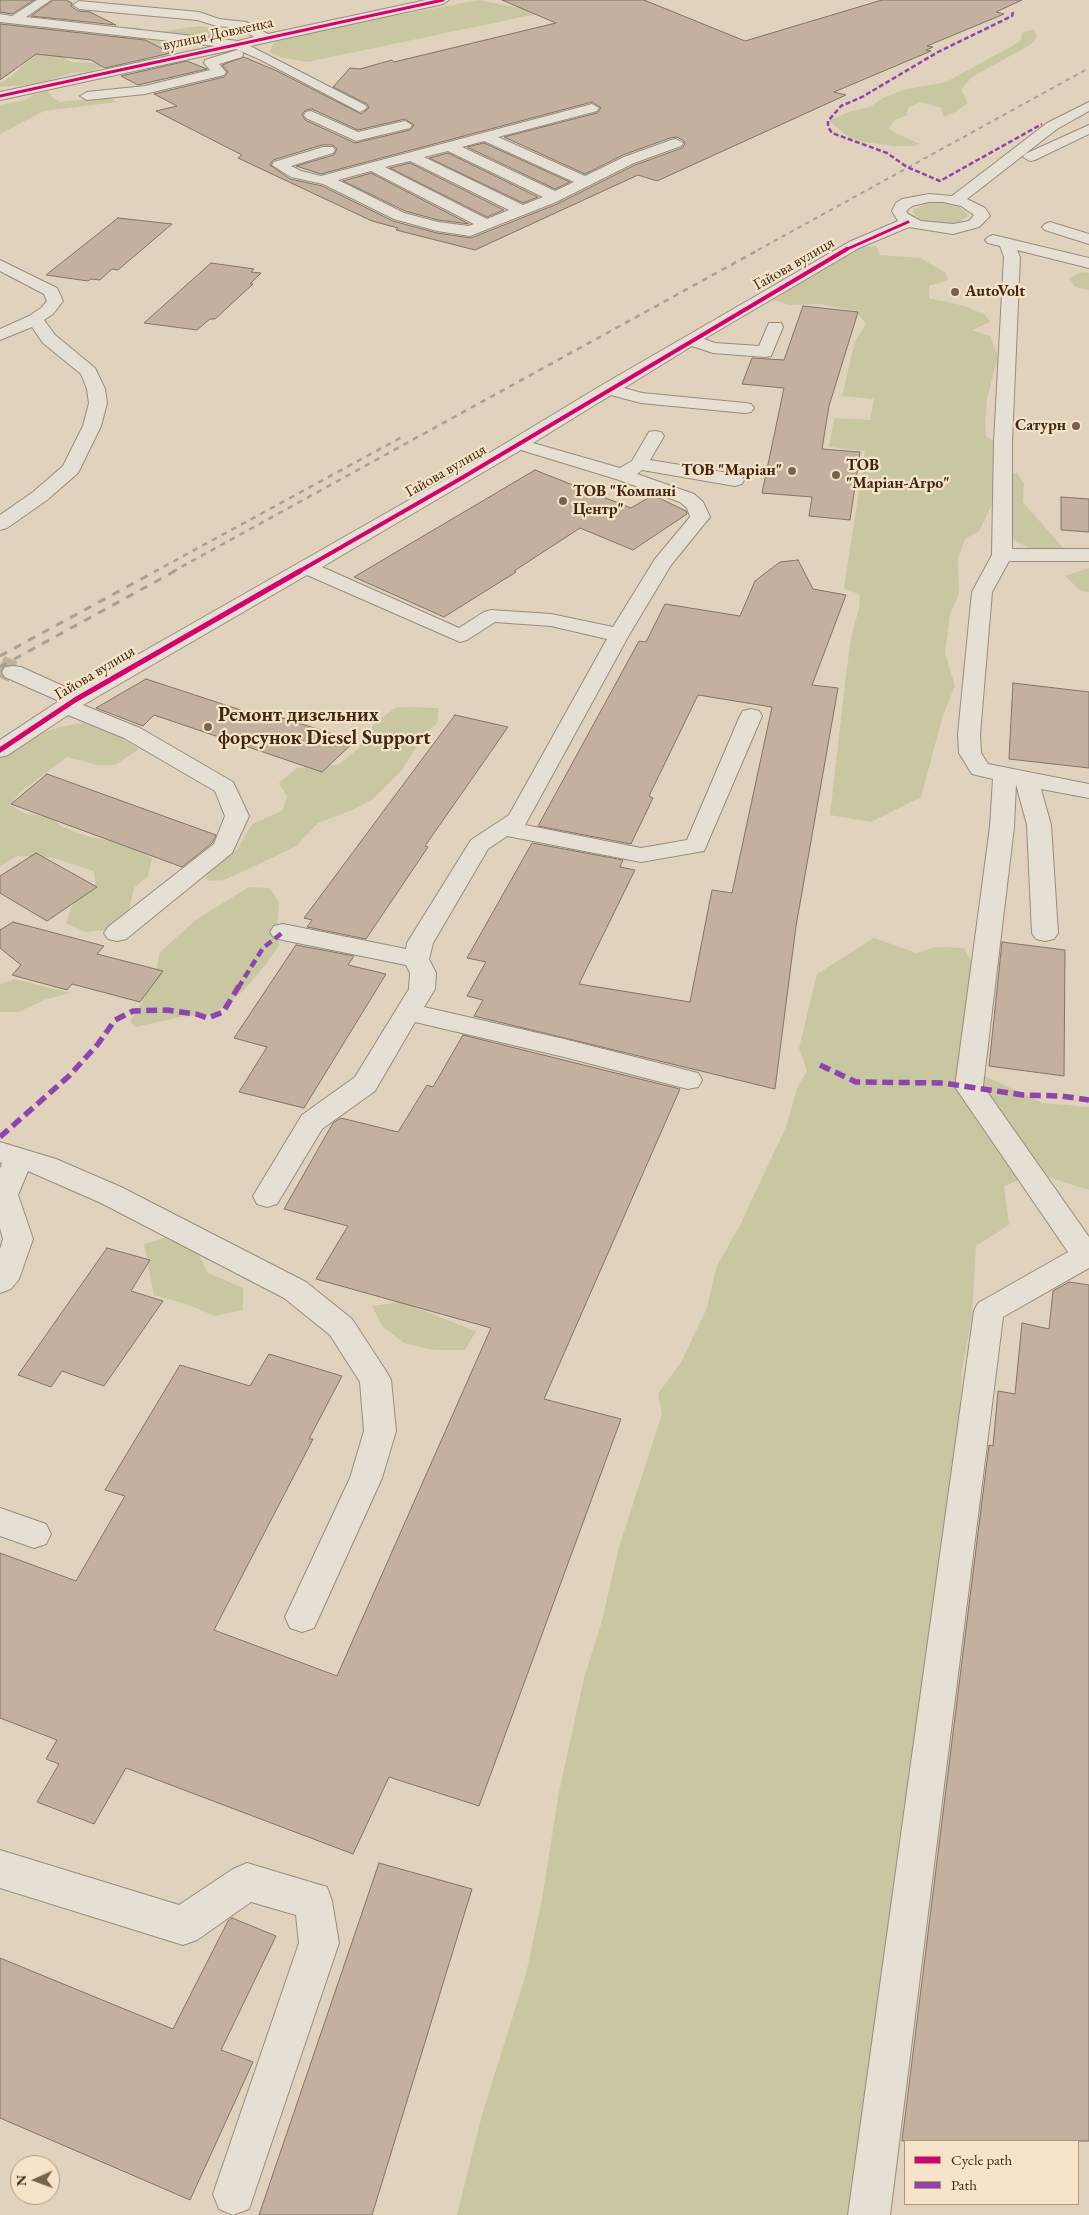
<!DOCTYPE html>
<meta charset="utf-8">
<style>
body{margin:0}
#map{position:relative;width:1089px;height:2215px;overflow:hidden;background:#e0d2bd;font-family:"EB Garamond",serif}
canvas{display:block}
.legend{position:absolute;left:904px;top:2140px;width:175px;height:65px;box-sizing:border-box;background:#f5e4ca;border:1px solid #ad9880;margin:0;padding:6px 9px;list-style:none;font-size:15px;color:#412611}
.legend li{display:flex;align-items:center;gap:10px;height:25px}
.legend b{width:25px;border:1px solid #ad9880}
.north{position:absolute;left:10px;top:2155px;width:50px;height:50px;box-sizing:border-box;background:#f5e4ca;border:1px solid #ad9880;border-radius:50%;rotate:268deg;font-size:14px;font-weight:700;line-height:20px;text-align:center;color:#412611}
.north::after{content:'';display:block;margin:auto;width:18px;height:22px;background:#79624d;clip-path:polygon(50% 0,100% 100%,50% 72%,0 100%)}
</style>
<div id="map">
<canvas width="1089" height="2215"></canvas>
<ul class="legend">
<li><b style="height:6px;background:#d6006c"></b>Cycle path</li>
<li><b style="height:6px;background:#8e44ad"></b>Path</li>
</ul>
<div class="north">N</div>
</div>
<script>
const ctx = document.querySelector('canvas').getContext('2d');
ctx.lineJoin = 'round';
function fill(path, color) { ctx.fillStyle = color; ctx.fill(path, 'evenodd'); }
const poly = rows => new Path2D(rows.map(r => 'M' + r).join(''));
function stroke(path, color, width, dash) { ctx.strokeStyle = color; ctx.lineWidth = width; ctx.lineCap = dash ? 'butt' : 'round'; ctx.setLineDash(dash || []); ctx.stroke(path); }
function write(font, color, halo, rows, align = 'center') {
  ctx.font = font + ' "EB Garamond",serif'; ctx.lineWidth = 4.5; ctx.setLineDash([]); ctx.textBaseline = 'middle'; ctx.strokeStyle = halo; ctx.fillStyle = color; for (const [text, x, y, turn = 0] of rows) {
    ctx.save(); ctx.translate(x, y); ctx.rotate((+turn || 0) * Math.PI / 180); ctx.textAlign = isNaN(turn) ? turn : align; if (halo) ctx.strokeText(text, 0, 0); ctx.fillText(text, 0, 0); ctx.restore();
  }
}
fill(poly([
 [478,0,516,7,561,0,575,6,307,62,280,57,269,52,274,43,300,34],
 [48,18,57,20,54,23,88,31,63,57,71,62,113,64,89,72,71,73,38,84,0,87,0,83,12,76,32,56,0,36,0,21,33,21],
 [199,26,213,28,233,36,226,40,189,43,171,49,158,48,118,37,113,32,121,28,136,27,145,30,159,32],
 [1034,29,1037,37,1030,45,972,77,961,90,968,103,955,112,944,117,941,108,921,102,908,108,907,115,895,120,889,128,895,133,920,144,915,146,893,146,864,142,849,137,829,121,848,112,870,107,883,98,903,90,946,82,1014,45,1021,40,1022,33],
 [48,91,52,97,59,102,109,97,117,102,44,111,0,134,0,105,25,100,35,94],
 [942,203,958,206,967,213,968,216,960,222,943,224,926,221,919,219,913,212,914,209,925,204],
 [876,246,880,255,920,258,946,273,948,280,929,286,929,298,965,306,985,315,990,322,972,330,990,336,998,356,987,399,985,423,986,436,1004,447,993,503,979,531,965,539,958,558,959,594,950,614,945,653,955,686,943,715,921,797,871,822,830,815,846,675,851,638,859,608,860,595,844,588,865,451,829,447,834,418,870,420,874,399,842,396,855,341,866,324,856,311,819,304,789,305,768,298,858,248],
 [1082,272,1089,273,1089,290,1075,287,1069,278],
 [1017,473,1024,483,1023,502,1063,548,1052,552,1035,551,1014,540,1001,514,999,478],
 [1089,568,1089,592,1081,591,1065,576],
 [397,707,438,708,438,722,423,737,402,770,373,799,352,810,318,823,296,846,259,864,224,880,210,881,206,878,212,862,237,850,252,824,282,811,287,797,279,783,297,768,338,765,359,748,375,722],
 [83,723,111,731,139,749,115,765,97,765,67,757,20,792,10,805,23,813,51,817,60,826,86,836,126,844,152,858,148,876,134,888,129,909,118,929,86,932,66,923,74,900,96,888,94,871,54,858,17,856,0,866,0,746,60,727],
 [249,887,270,888,279,902,277,930,279,945,264,967,243,991,213,1014,179,1017,136,1027,130,1022,143,1001,155,974,160,952,197,919],
 [874,938,916,953,936,947,964,948,981,979,974,1071,1043,1103,1089,1107,1089,1190,1036,1173,1004,1186,1009,1225,976,1246,972,1316,962,1370,957,1485,873,2215,457,2215,482,2115,526,1974,542,1899,559,1792,584,1678,602,1621,619,1547,662,1414,658,1394,681,1362,707,1308,716,1268,741,1223,786,1127,797,1088,807,1071,799,1048,817,974],
 [14,979,70,993,44,1000,18,1012,0,1012,0,984],
 [174,1235,198,1253,208,1273,243,1288,243,1310,215,1316,186,1304,154,1295,144,1244],
 [401,1302,476,1331,465,1350,434,1350,404,1343,383,1327,372,1306]
]), '#c9c7a2');
const building = poly([
 [0,0,34,0,12,14,0,12,0,0],
 [53,0,66,0,72,3,71,6,78,11,90,12,116,25,31,16,53,0],
 [502,0,644,0,745,41,882,0,1022,0,996,12,1004,14,927,46,933,47,926,50,931,51,834,92,846,95,657,181,638,175,475,250,396,230,398,228,372,221,238,158,242,155,156,111,177,106,154,94,224,77,228,72,222,65,244,57,277,71,361,114,369,108,367,104,333,87,350,68,360,69,392,60,394,62,556,23,502,0],
 [592,102,601,108,597,113,504,137,585,174,623,155,670,138,677,137,684,141,685,144,682,148,635,165,557,204,471,238,437,233,393,221,322,186,290,179,270,165,273,160,322,145,333,145,337,149,334,155,296,166,321,174,592,102],
 [312,109,358,130,405,119,414,125,410,130,355,143,305,120,302,114,306,110,312,109],
 [0,24,145,40,171,53,105,68,91,60,36,54,0,80,0,24],
 [187,61,207,69,138,85,121,76,187,61],
 [484,143,570,182,555,189,467,147,484,143],
 [448,153,538,197,523,203,429,158,448,153],
 [410,163,504,210,487,217,390,168,410,163],
 [371,173,469,224,438,220,405,211,343,181,371,173],
 [118,218,172,224,118,270,112,269,100,280,91,279,88,281,46,275,118,218],
 [211,263,254,269,251,272,261,273,250,284,253,284,215,319,210,319,197,330,144,323,211,263],
 [803,306,858,312,829,406,822,449,860,452,850,520,809,516,812,497,762,493,784,388,742,384,752,358,784,360,803,306],
 [535,470,631,508,653,495,686,511,687,514,633,550,580,528,514,571,516,572,444,617,354,577,535,470],
 [1061,497,1089,499,1089,532,1061,530,1061,497],
 [798,560,813,589,846,595,812,685,838,688,796,926,775,1089,474,1016,483,1000,467,996,486,962,467,958,532,843,623,860,620,867,635,870,579,984,690,1002,712,890,732,893,772,707,698,695,649,796,653,798,631,844,538,826,639,641,646,642,665,604,740,616,755,581,780,562,798,560],
 [146,679,256,715,261,711,355,741,322,772,154,715,143,726,96,708,146,679],
 [1013,683,1089,692,1089,768,1009,759,1013,683],
 [455,715,508,727,425,846,428,847,366,939,307,927,312,920,304,918,455,715],
 [47,774,216,835,212,843,182,867,11,804,47,774],
 [36,853,97,887,47,921,0,893,0,876,36,853],
 [13,922,104,946,97,954,163,971,140,1002,72,984,67,990,12,975,21,965,0,948,0,930,13,922],
 [1002,942,1065,950,1064,1076,989,1066,1002,942],
 [296,945,354,956,348,965,386,974,304,1108,239,1092,267,1047,234,1038,296,945],
 [463,1035,680,1089,544,1399,621,1419,479,1806,389,1777,353,1854,126,1768,94,1824,37,1802,59,1764,46,1759,57,1740,0,1718,0,1553,76,1581,125,1496,105,1490,180,1365,250,1386,269,1354,342,1376,309,1439,313,1439,214,1630,337,1676,491,1328,316,1279,348,1226,284,1209,333,1123,341,1118,398,1132,427,1085,433,1087,463,1035],
 [107,1248,150,1260,131,1291,163,1301,104,1386,62,1371,51,1387,18,1375,107,1248],
 [1069,1282,1089,1285,1089,2141,902,2141,989,1445,993,1446,998,1391,1015,1394,1022,1323,1049,1329,1053,1291,1069,1282],
 [379,1863,472,1889,372,2215,259,2215,379,1863],
 [232,1918,276,1936,221,2050,253,2062,190,2200,0,2118,0,1958,173,2029,228,1921,232,1918]
]);
fill(building, '#c4b09e');
stroke(building, '#807467', 1);
stroke(poly([
 [0,666,13,672]
]), '#c0b09b', 22, [22, 11]);
const minor = poly([
 [37,0,51,0,26,17,238,41,254,37,239,28,217,26,197,20,79,9,73,5,79,1,199,12,219,19,246,22,268,34,426,0,449,0,443,4,250,46,365,105,367,108,360,112,259,59,236,49,0,100,0,92,215,46,0,22,0,14,12,16,37,0],
 [237,50,242,51,243,54,242,57,219,64,226,72,224,75,145,94,87,100,80,96,87,92,145,86,210,70,204,63,205,60,237,50],
 [1089,102,1089,111,1057,129,967,199,985,208,987,211,990,216,979,227,953,234,909,227,859,248,704,339,715,343,759,346,769,323,781,323,783,327,771,356,765,357,713,353,692,346,624,388,642,393,745,403,751,404,754,408,751,412,745,413,641,403,611,395,533,443,620,468,632,461,649,432,655,431,661,432,664,436,650,460,735,474,742,476,744,480,742,484,735,486,642,470,637,474,694,494,703,502,710,517,671,565,629,635,525,825,641,848,687,840,740,716,743,711,751,709,759,711,762,716,704,851,641,862,507,836,488,849,433,943,429,959,436,973,435,989,424,1007,564,1039,698,1073,702,1080,698,1087,688,1089,564,1057,415,1022,375,1091,322,1129,277,1204,267,1207,257,1204,253,1196,302,1115,355,1077,409,989,410,973,406,965,283,940,274,938,270,932,274,926,283,924,406,949,407,943,471,840,509,815,607,639,551,626,495,622,467,640,460,642,307,575,83,705,140,728,233,782,249,816,232,853,126,939,117,941,108,939,104,933,108,927,214,844,225,816,215,791,124,738,68,715,8,755,0,757,0,740,59,701,5,677,2,672,5,667,13,666,21,667,74,691,453,475,602,385,849,242,898,221,892,211,896,203,902,199,929,194,952,196,1047,123,1089,102],
 [929,202,943,202,961,206,974,215,969,221,953,224,921,221,908,214,906,211,912,206,929,202],
 [521,450,616,479,680,502,687,508,690,517,655,559,613,627,551,614,491,610,484,612,459,628,322,567,521,450],
 [592,104,599,108,597,111,498,137,585,176,624,157,671,140,676,139,683,143,681,146,634,163,556,202,470,236,437,231,394,219,323,184,291,177,272,165,274,162,323,147,333,147,335,150,333,153,291,166,301,171,321,176,592,104],
 [484,141,574,182,555,191,462,147,484,141],
 [448,151,543,197,523,205,424,157,448,151],
 [410,161,509,210,487,219,385,167,410,161],
 [371,171,474,224,469,226,438,222,404,213,338,180,371,171],
 [311,111,358,132,405,121,412,125,410,128,356,141,306,118,304,115,306,112,311,111],
 [1089,125,1089,134,1035,160,1030,161,1023,157,1025,154,1089,125],
 [1050,222,1089,234,1089,244,1045,230,1042,227,1045,224,1050,222],
 [993,235,1089,258,1089,268,1017,250,1020,257,1012,442,1012,549,1089,549,1089,561,1009,561,992,592,980,734,981,753,988,764,1089,784,1089,798,1041,789,1051,825,1058,933,1054,939,1045,941,1036,939,1032,933,1027,825,1016,784,1014,827,983,1086,1089,1237,1089,1268,1003,1317,890,2215,848,2215,974,1311,978,1303,1068,1252,955,1087,990,827,993,779,972,774,959,753,958,734,972,592,992,555,994,442,1004,257,1000,246,988,243,985,240,988,237,993,235],
 [0,260,57,288,63,301,53,314,44,320,55,335,95,368,105,389,107,403,101,426,78,473,47,500,7,528,0,530,0,515,33,492,63,466,83,426,89,403,87,389,81,374,43,343,32,327,0,340,0,329,29,316,41,308,47,301,44,294,0,271,0,260],
 [0,1142,56,1159,121,1187,306,1282,352,1319,386,1371,391,1380,396,1431,382,1478,314,1628,302,1632,290,1628,285,1617,350,1478,364,1431,360,1382,330,1335,284,1298,101,1203,28,1171,18,1195,33,1239,19,1279,11,1289,0,1293,0,1249,3,1239,0,1228,0,1169,2,1163,0,1162,0,1142],
 [0,1508,46,1524,51,1534,46,1544,34,1548,0,1536,0,1508],
 [0,1850,179,1905,233,1869,247,1863,327,1887,332,1901,339,1943,249,2209,233,2215,219,2209,213,2194,299,1943,296,1915,251,1902,197,1940,183,1945,0,1888,0,1850]
]);
stroke(minor, '#978c7d', 2);
fill(minor, '#e6dfd4');
stroke(poly([
 [758,250,1089,68]
]), '#a8a096', 2, [4.5, 4.5]);
stroke(poly([
 [154,572,402,437],
 [172,572,760,249]
]), '#a8a096', 2.5, [5.5, 5.5]);
stroke(poly([
 [0,656,156,571],
 [0,667,175,571]
]), '#a8a096', 3, [8, 8]);
stroke(poly([
 [1013,12,1012,16,938,52,862,97,841,106,828,121,828,127,832,133,887,153,907,167,940,181,1042,124]
]), '#8e44ad', 2.5, [5, 2.5]);
stroke(poly([
 [238,988,263,948,283,932]
]), '#8e44ad', 4.5, [8, 4.5]);
stroke(poly([
 [820,1065,856,1082,943,1083,1023,1095,1061,1096,1089,1100],
 [0,1137,69,1076,98,1044,115,1020,133,1011,167,1010,196,1014,208,1018,223,1012,239,986]
]), '#8e44ad', 5.5, [11, 5.5]);
stroke(poly([
 [0,96,443,0],
 [845,250,908,222]
]), '#d6006c', 3);
stroke(poly([
 [298,572,460,479,847,249]
]), '#d6006c', 4);
stroke(poly([
 [0,750,75,700,300,571]
]), '#d6006c', 5);
for (const [x, y, r, color] of [
 [955,292,5,"#79624d"],
 [1076,426,5,"#79624d"],
 [792,471,5,"#79624d"],
 [836,475,5,"#79624d"],
 [563,501,5,"#79624d"],
 [208,727,5,"#79624d"]
]) { const dot = new Path2D(); dot.arc(x, y, r, 0, 2 * Math.PI); ctx.fillStyle = color; ctx.fill(dot); stroke(dot, '#f5e4ca', 2); }
write('16px', '#412611', '#f5e4ca', [
 ["вулиця Довженка",218,34,-12],
 ["Гайова вулиця",794,264,-30],
 ["Гайова вулиця",446,471,-30],
 ["Гайова вулиця",95,673,-31]
]);
write('bold 16px', '#412611', '#f5e4ca', [
 ["AutoVolt",965,292],
 ["Сатурн",1066,426,"right"],
 ["ТОВ",846,466],
 ["\"Маріан-Агро\"",846,484],
 ["ТОВ \"Маріан\"",782,471,"right"],
 ["ТОВ \"Компані",573,492],
 ["Центр\"",573,510]
], 'left');
write('bold 20px', '#412611', '#f5e4ca', [
 ["Ремонт дизельних",218,716],
 ["форсунок Diesel Support",218,739]
], 'left');
</script>
